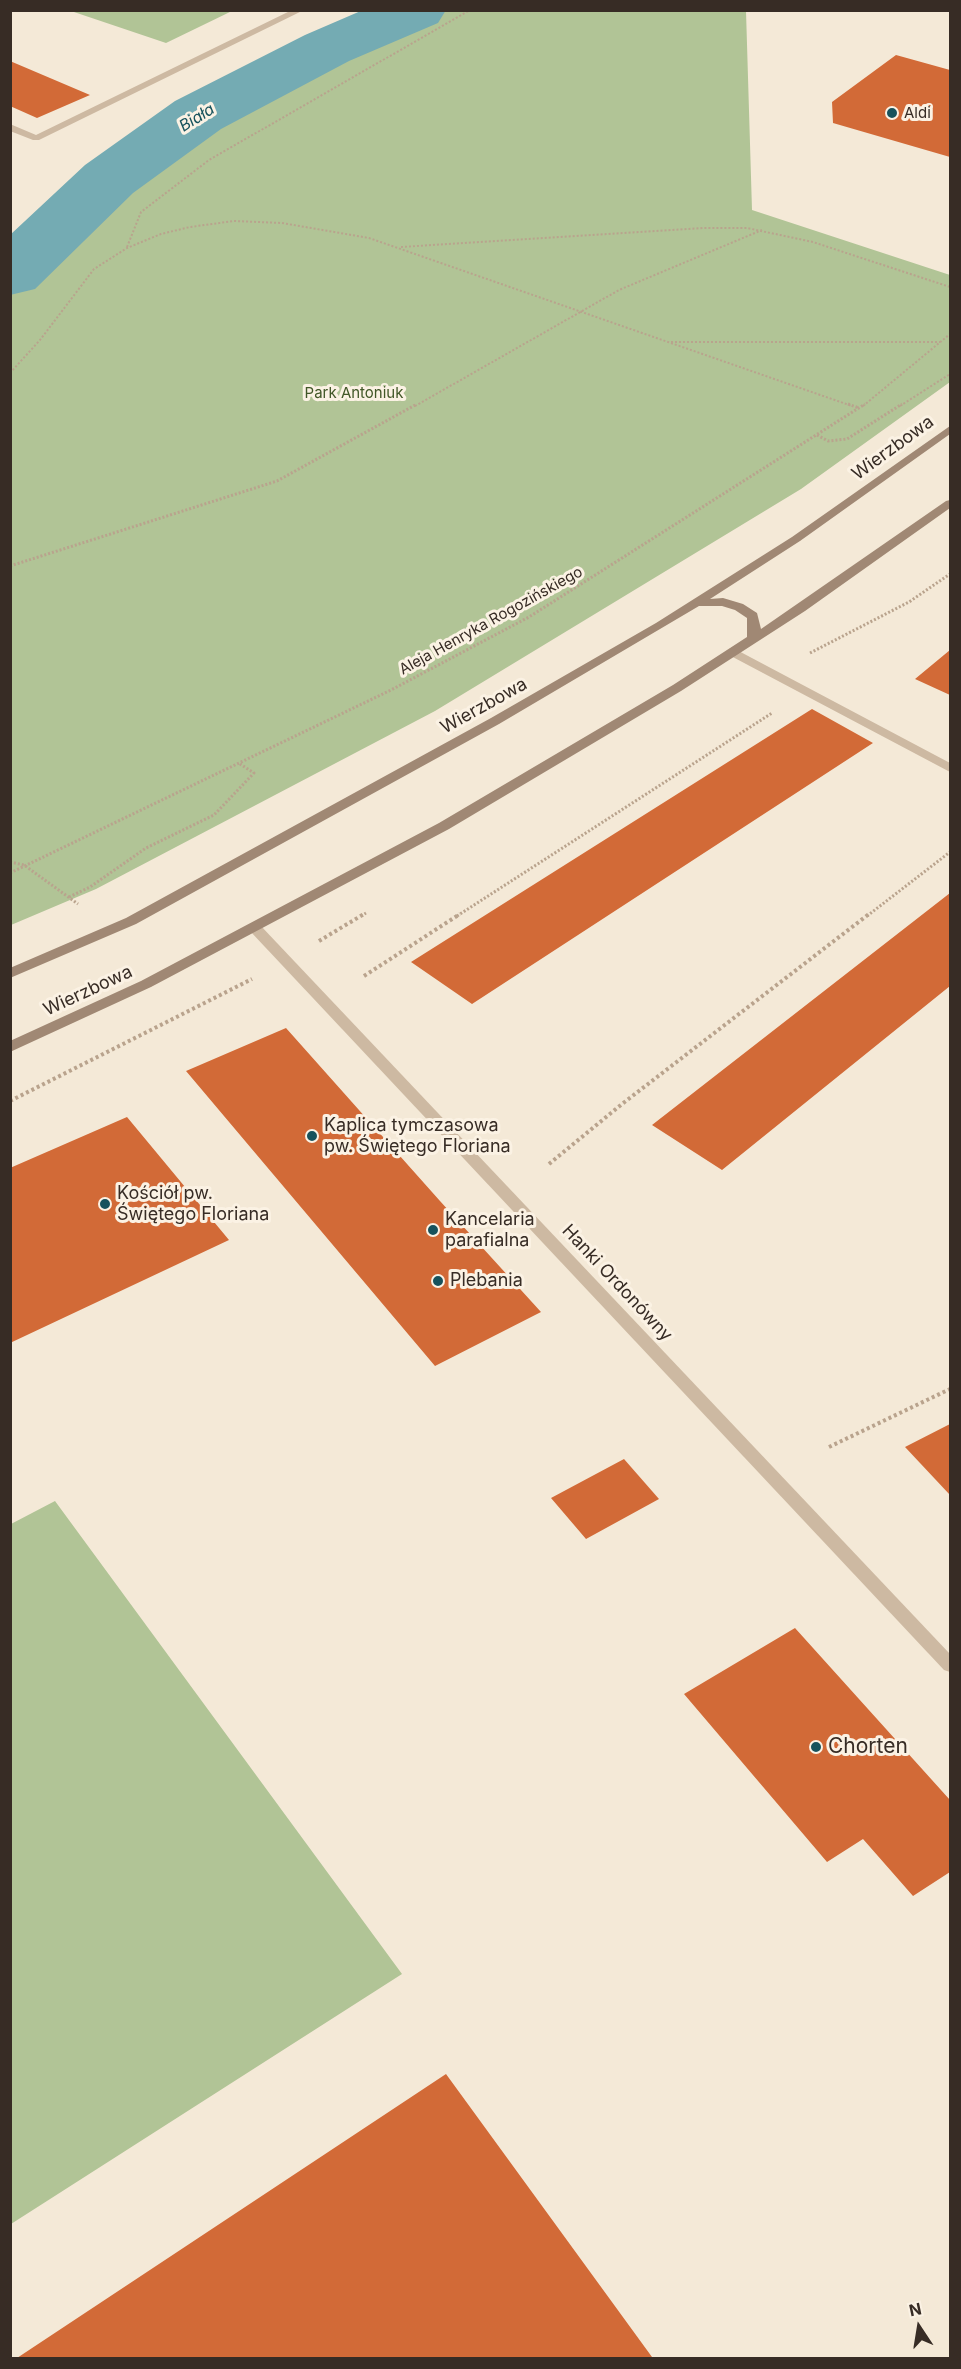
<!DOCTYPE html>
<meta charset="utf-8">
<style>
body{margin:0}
#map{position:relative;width:961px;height:2369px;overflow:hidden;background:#f4e9d7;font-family:Inter,sans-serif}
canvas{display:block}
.frame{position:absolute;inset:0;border:12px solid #372c25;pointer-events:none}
.north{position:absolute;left:889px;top:2297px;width:60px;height:60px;-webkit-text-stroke:4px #fbf2e4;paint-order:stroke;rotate:348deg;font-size:16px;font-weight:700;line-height:24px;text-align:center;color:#372c25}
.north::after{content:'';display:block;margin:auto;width:21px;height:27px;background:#372c25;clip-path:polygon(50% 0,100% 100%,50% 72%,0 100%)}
</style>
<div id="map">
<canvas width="961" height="2369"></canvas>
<div class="frame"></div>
<div class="north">N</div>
</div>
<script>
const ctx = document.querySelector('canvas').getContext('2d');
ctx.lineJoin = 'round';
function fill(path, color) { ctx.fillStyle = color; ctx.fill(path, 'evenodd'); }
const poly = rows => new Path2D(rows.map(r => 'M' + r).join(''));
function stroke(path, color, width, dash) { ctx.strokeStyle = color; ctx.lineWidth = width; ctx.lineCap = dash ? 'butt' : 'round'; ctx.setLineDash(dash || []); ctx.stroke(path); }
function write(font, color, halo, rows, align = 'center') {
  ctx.font = font + ' Inter,sans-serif'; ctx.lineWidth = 6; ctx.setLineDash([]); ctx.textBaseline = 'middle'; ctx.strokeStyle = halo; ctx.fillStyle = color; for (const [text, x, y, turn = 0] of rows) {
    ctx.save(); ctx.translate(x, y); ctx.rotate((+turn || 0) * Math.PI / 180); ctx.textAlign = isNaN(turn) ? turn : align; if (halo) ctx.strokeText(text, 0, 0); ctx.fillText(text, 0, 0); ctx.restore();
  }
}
fill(poly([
 [71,11,232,11,166,43],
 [419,11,746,11,752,210,950,275,950,382,801,489,435,711,96,889,11,925,11,293,86,203,111,179,200,116,220,108,252,89,330,50],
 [55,1501,402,1974,11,2224,11,1524]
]), '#b1c496');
fill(poly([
 [363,10,446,10,438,23,349,61,221,129,133,193,35,289,10,295,10,235,85,165,175,101,305,35,363,10]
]), '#74abb3');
fill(poly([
 [896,55,950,70,950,157,833,123,832,102],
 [10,61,90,95,37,118,10,106],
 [950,650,950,695,915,679],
 [812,709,873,743,472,1004,411,962],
 [950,893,950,986,722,1170,652,1125],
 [286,1028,440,1201,541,1312,435,1366,186,1071],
 [127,1117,229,1240,10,1343,10,1168],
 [950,1424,950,1495,905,1447],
 [624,1459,659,1499,586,1539,551,1498],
 [795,1628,950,1800,950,1872,913,1896,863,1839,827,1862,684,1694],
 [446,2074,652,2357,650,2358,17,2358]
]), '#d26a37');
stroke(poly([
 [127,247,141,212,209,160,470,10],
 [401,247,704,228,747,228,813,242,950,287],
 [671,342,940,342],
 [10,373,40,340,94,269,127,248,161,234,190,227,234,221,282,223,369,238,852,406],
 [415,406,619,290,762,230],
 [863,406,950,334],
 [900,406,950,374]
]), '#b9a38d', 2, [2, 2]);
stroke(poly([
 [848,404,859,408],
 [817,435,828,441,847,439,902,404],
 [10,566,277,481,417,404],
 [810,653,909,602,950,574],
 [10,862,24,865,78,904],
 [10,873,391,690,529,617,865,404],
 [69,897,90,887,146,848,214,815,254,773,240,764],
 [361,916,366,913],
 [457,916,772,713],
 [867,916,950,852]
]), '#b9a38d', 3, [2, 2]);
stroke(poly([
 [319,941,364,914],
 [364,976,460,914],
 [10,1101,252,979],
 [549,1164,622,1104,869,914],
 [829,1447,950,1389]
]), '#b9a38d', 4, [3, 3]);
fill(poly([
 [292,10,304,10,39,140,33,140,10,131,10,124,36,135,292,10],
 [733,648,950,763,950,772,729,655,729,649,733,648]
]), '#cdb9a2');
fill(poly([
 [255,924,260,925,950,1654,950,1672,944,1670,250,931,248,928,250,925,255,924]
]), '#cdb9a2');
fill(poly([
 [950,426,950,434,800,541,710,599,723,598,743,604,757,613,761,629,946,501,950,500,950,508,805,611,681,691,449,829,151,987,10,1052,10,1041,141,981,439,823,673,685,747,637,747,618,735,610,722,606,699,606,499,724,136,924,10,978,10,968,126,918,491,718,656,623,792,537,950,426]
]), '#a08874');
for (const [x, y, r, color] of [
 [892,113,6,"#17525c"],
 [312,1136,6,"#17525c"],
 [105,1204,6,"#17525c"],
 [433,1230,6,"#17525c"],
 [438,1281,6,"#17525c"],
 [816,1747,6,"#17525c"]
]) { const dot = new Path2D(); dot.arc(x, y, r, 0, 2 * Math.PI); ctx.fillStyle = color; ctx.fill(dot); stroke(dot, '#fbf2e4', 2); }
write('15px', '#372c25', '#fbf2e4', [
 ["Aldi",904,113]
], 'left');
write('15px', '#415727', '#fbf2e4', [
 ["Park Antoniuk",354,393]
]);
write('15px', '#372c25', '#fbf2e4', [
 ["Aleja Henryka Rogozińskiego",491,621,-29]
]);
write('italic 16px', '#17525c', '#fbf2e4', [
 ["Biała",197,118,-32]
]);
write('18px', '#372c25', '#fbf2e4', [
 ["Wierzbowa",893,448,-36],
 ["Wierzbowa",484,706,-29],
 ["Wierzbowa",88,991,-25],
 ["Hanki Ordonówny",617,1283,47]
]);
write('18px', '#372c25', '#fbf2e4', [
 ["Kaplica tymczasowa",324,1126],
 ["pw. Świętego Floriana",324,1147],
 ["Kościół pw.",117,1194],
 ["Świętego Floriana",117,1215],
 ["Kancelaria",445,1220],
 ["parafialna",445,1241],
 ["Plebania",450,1281]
], 'left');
write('21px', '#372c25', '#fbf2e4', [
 ["Chorten",828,1747]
], 'left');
</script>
